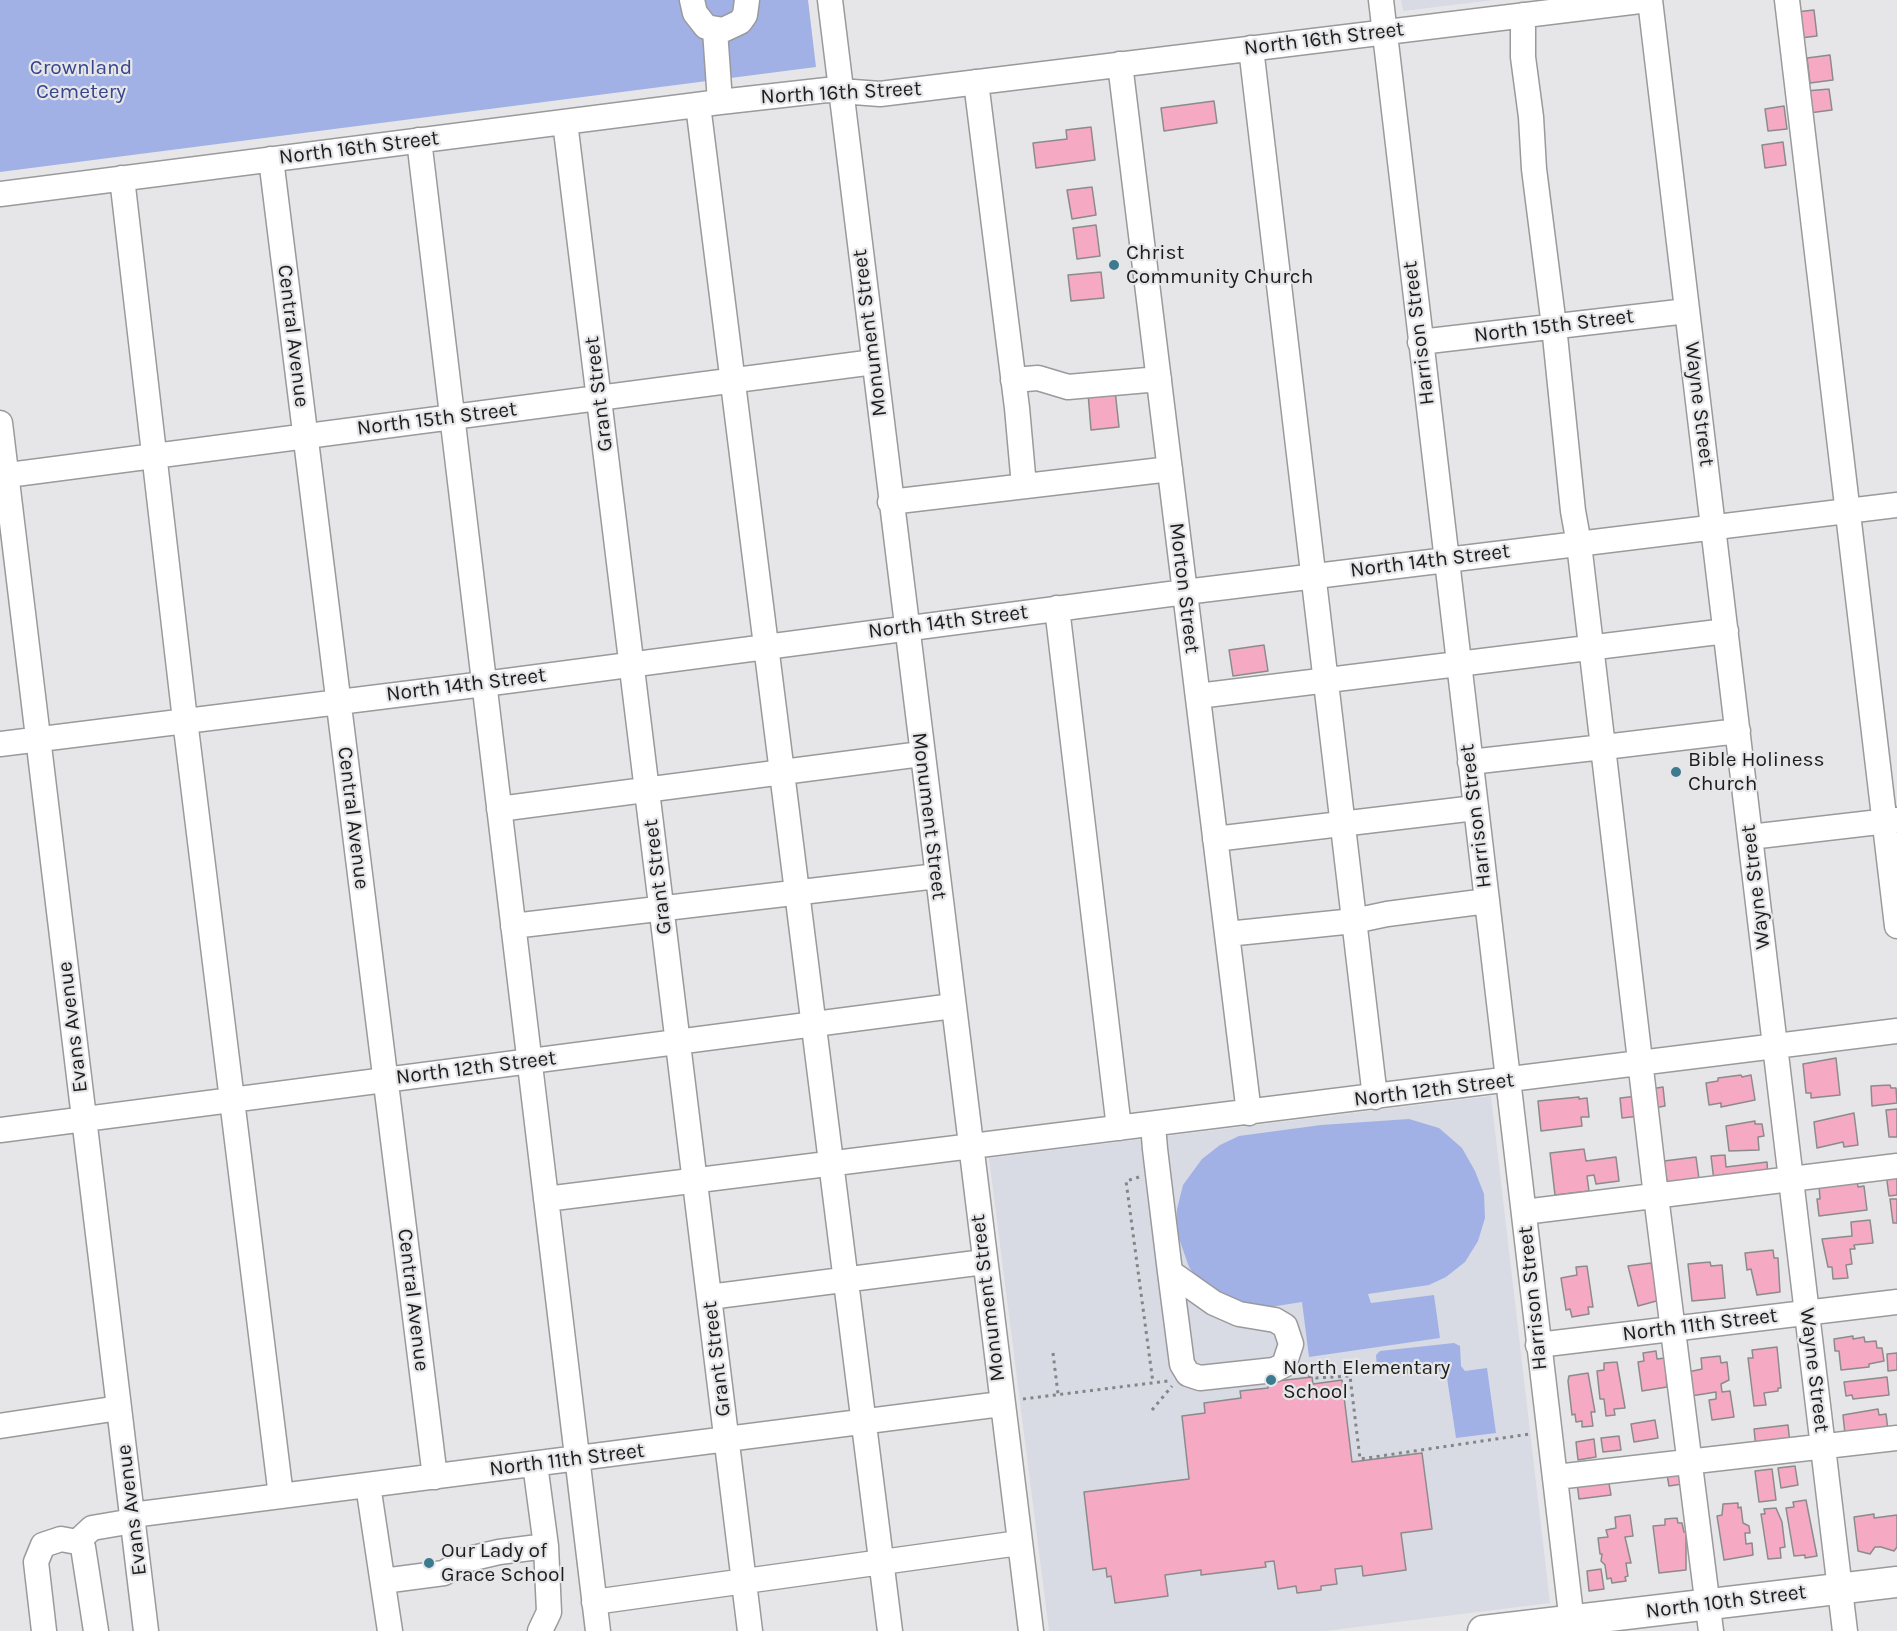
<!DOCTYPE html>
<style>
body{margin:0}
canvas{display:block;background:#e6e6e8}
</style>
<canvas width="1897" height="1631"></canvas>
<script>
const ctx = document.querySelector('canvas').getContext('2d');
ctx.lineJoin = 'round';
function fill(path, color) { ctx.fillStyle = color; ctx.fill(path, 'evenodd'); }
const poly = rows => new Path2D(rows.map(r => 'M' + r).join(''));
function stroke(path, color, width, dash) { ctx.strokeStyle = color; ctx.lineWidth = width; ctx.lineCap = dash ? 'butt' : 'round'; ctx.setLineDash(dash || []); ctx.stroke(path); }
function write(font, color, halo, rows, align = 'center') {
  ctx.font = font + ' Karla,sans-serif'; ctx.lineWidth = 4.5; ctx.setLineDash([]); ctx.textBaseline = 'middle'; ctx.strokeStyle = halo; ctx.fillStyle = color; for (const [text, x, y, turn = 0] of rows) {
    ctx.save(); ctx.translate(x, y); ctx.rotate((+turn || 0) * Math.PI / 180); ctx.textAlign = isNaN(turn) ? turn : align; if (halo) ctx.strokeText(text, 0, 0); ctx.fillText(text, 0, 0); ctx.restore();
  }
}
fill(poly([
 [1401,0,1494,0,1403,11],
 [1491,1096,1550,1603,1325,1631,1049,1631,989,1158]
]), '#d8dbe4');
fill(poly([
 [0,0,808,0,816,67,0,172],
 [1409,1119,1439,1128,1462,1148,1475,1171,1484,1194,1485,1218,1478,1241,1465,1262,1446,1277,1429,1285,1368,1294,1371,1303,1434,1295,1440,1338,1309,1357,1302,1302,1264,1308,1239,1305,1200,1282,1189,1267,1176,1230,1177,1209,1183,1185,1202,1159,1220,1145,1239,1136,1321,1125],
 [1454,1343,1460,1346,1461,1366,1465,1371,1487,1368,1496,1433,1456,1438,1446,1371,1395,1375,1377,1368,1376,1355,1380,1351]
]), '#a1b1e5');
const building = poly([
 [1814,10,1817,36,1800,38,1796,12,1814,10],
 [1830,55,1833,80,1810,83,1807,58,1830,55],
 [1829,89,1832,110,1809,113,1806,91,1829,89],
 [1214,101,1217,123,1164,131,1161,108,1214,101],
 [1784,106,1787,129,1768,131,1765,109,1784,106],
 [1091,127,1095,160,1036,168,1033,143,1067,139,1066,130,1091,127],
 [1783,142,1786,165,1765,168,1762,145,1783,142],
 [1092,187,1096,215,1072,219,1067,190,1092,187],
 [1096,225,1100,256,1077,259,1073,228,1096,225],
 [1101,272,1104,298,1071,301,1068,275,1101,272],
 [1115,390,1119,427,1091,430,1088,393,1115,390],
 [1264,645,1268,671,1233,676,1229,650,1264,645],
 [1836,1058,1840,1095,1811,1098,1811,1093,1806,1093,1803,1064,1836,1058],
 [1741,1075,1742,1077,1751,1075,1755,1100,1721,1107,1721,1103,1709,1105,1706,1083,1718,1081,1718,1078,1741,1075],
 [1890,1085,1891,1088,1896,1088,1897,1103,1872,1106,1871,1086,1890,1085],
 [1663,1087,1665,1106,1654,1108,1651,1089,1663,1087],
 [1638,1096,1640,1116,1622,1118,1620,1098,1638,1096],
 [1579,1097,1579,1099,1587,1098,1589,1117,1581,1117,1582,1126,1541,1131,1538,1101,1579,1097],
 [1897,1109,1897,1137,1889,1137,1886,1110,1897,1109],
 [1854,1113,1858,1145,1844,1147,1843,1142,1817,1148,1814,1122,1854,1113],
 [1755,1121,1755,1124,1762,1124,1764,1136,1758,1137,1759,1150,1729,1151,1726,1126,1755,1121],
 [1584,1149,1586,1161,1616,1157,1619,1181,1596,1184,1594,1175,1587,1176,1589,1191,1555,1195,1550,1153,1584,1149],
 [1725,1155,1726,1167,1767,1162,1768,1177,1714,1181,1711,1156,1725,1155],
 [1696,1157,1700,1186,1668,1190,1664,1161,1696,1157],
 [1897,1172,1897,1195,1889,1196,1886,1174,1897,1172],
 [1857,1181,1858,1187,1864,1186,1867,1210,1819,1216,1817,1199,1820,1199,1819,1186,1857,1181],
 [1890,1199,1897,1199,1897,1223,1893,1223,1890,1199],
 [1870,1220,1873,1243,1854,1245,1855,1249,1850,1249,1852,1264,1846,1265,1848,1278,1833,1279,1832,1267,1828,1267,1822,1239,1852,1236,1851,1222,1870,1220],
 [1773,1250,1774,1258,1778,1258,1780,1292,1757,1295,1751,1269,1747,1270,1745,1253,1773,1250],
 [1710,1262,1711,1266,1722,1265,1725,1298,1692,1301,1688,1264,1710,1262],
 [1651,1263,1660,1300,1638,1306,1628,1266,1651,1263],
 [1587,1266,1593,1307,1588,1307,1589,1314,1572,1317,1570,1309,1566,1310,1561,1278,1577,1275,1576,1267,1587,1266],
 [1853,1336,1853,1339,1864,1337,1865,1342,1876,1341,1877,1348,1882,1348,1884,1361,1869,1364,1869,1367,1841,1370,1839,1351,1835,1351,1834,1339,1853,1336],
 [1777,1347,1781,1388,1778,1388,1778,1391,1764,1393,1766,1405,1754,1406,1748,1358,1753,1358,1752,1350,1777,1347],
 [1656,1351,1657,1359,1665,1358,1667,1387,1642,1391,1638,1362,1644,1361,1643,1353,1656,1351],
 [1897,1353,1897,1370,1888,1371,1887,1354,1897,1353],
 [1720,1356,1721,1363,1727,1362,1729,1380,1721,1384,1722,1392,1730,1391,1734,1417,1712,1420,1709,1400,1716,1399,1716,1392,1691,1396,1688,1372,1702,1369,1701,1358,1720,1356],
 [1617,1362,1625,1408,1614,1409,1615,1415,1606,1416,1604,1399,1600,1399,1597,1371,1604,1370,1604,1363,1617,1362],
 [1588,1373,1595,1412,1591,1412,1593,1426,1582,1427,1582,1421,1576,1422,1575,1414,1572,1415,1568,1381,1569,1376,1588,1373],
 [1312,1377,1313,1384,1342,1380,1352,1462,1422,1453,1432,1529,1401,1533,1406,1570,1363,1576,1362,1566,1335,1569,1337,1584,1321,1586,1321,1590,1297,1593,1296,1586,1278,1589,1274,1561,1265,1562,1266,1567,1201,1575,1201,1570,1165,1575,1168,1596,1115,1603,1111,1576,1107,1577,1106,1568,1093,1570,1084,1492,1189,1479,1182,1416,1205,1413,1204,1403,1241,1398,1240,1391,1268,1388,1268,1382,1312,1377],
 [1887,1377,1889,1395,1853,1399,1852,1395,1846,1396,1844,1382,1887,1377],
 [1878,1409,1879,1415,1886,1414,1888,1430,1845,1434,1843,1415,1878,1409],
 [1655,1420,1658,1438,1634,1442,1631,1424,1655,1420],
 [1788,1425,1790,1444,1756,1448,1754,1429,1788,1425],
 [1619,1436,1621,1450,1603,1452,1601,1438,1619,1436],
 [1594,1439,1596,1457,1578,1460,1576,1442,1594,1439],
 [1687,1466,1689,1483,1669,1486,1666,1469,1687,1466],
 [1795,1466,1798,1485,1781,1488,1778,1468,1795,1466],
 [1772,1469,1776,1500,1759,1502,1755,1471,1772,1469],
 [1608,1478,1611,1495,1579,1499,1577,1482,1608,1478],
 [1806,1500,1817,1556,1805,1558,1805,1555,1794,1556,1786,1508,1794,1507,1793,1502,1806,1500],
 [1738,1503,1738,1508,1741,1507,1743,1523,1749,1526,1750,1533,1745,1533,1746,1544,1752,1543,1753,1555,1724,1560,1717,1516,1722,1515,1723,1504,1738,1503],
 [1776,1508,1782,1522,1785,1547,1780,1548,1781,1558,1768,1559,1761,1514,1765,1514,1764,1509,1776,1508],
 [1874,1514,1874,1518,1897,1515,1897,1547,1894,1551,1881,1547,1875,1547,1870,1554,1858,1551,1854,1517,1874,1514],
 [1630,1515,1633,1536,1625,1537,1631,1563,1626,1563,1628,1576,1625,1577,1626,1581,1612,1583,1611,1578,1607,1579,1605,1565,1601,1561,1602,1554,1600,1554,1598,1538,1608,1537,1606,1530,1616,1528,1615,1517,1630,1515],
 [1677,1518,1678,1523,1682,1523,1684,1532,1686,1532,1686,1570,1659,1573,1653,1526,1665,1525,1665,1519,1677,1518],
 [1601,1569,1604,1589,1589,1591,1587,1571,1601,1569]
]);
fill(building, '#f5a9c2');
stroke(building, '#8c8b8b', 1.5);
const minor = poly([
 [692,0,695,13,706,27,723,30,740,22,745,15,747,0],
 [830,0,1031,1631],
 [1381,0,1573,1631],
 [1650,0,1845,1631],
 [1787,0,1897,926],
 [1523,15,1523,57,1531,117,1534,169,1554,326,1573,511,1579,544,1656,1196,1711,1631],
 [715,30,720,102],
 [1251,48,1375,1097],
 [1120,64,1249,1113],
 [976,82,1017,408,1024,486],
 [698,105,890,1631],
 [565,122,750,1631],
 [419,140,598,1631],
 [271,159,435,1477],
 [122,178,185,720,281,1496],
 [0,194,720,102,827,90,880,94,1648,0],
 [1420,342,1687,311],
 [1013,380,1038,378,1068,387,1159,379],
 [0,423,146,1631],
 [0,476,874,362],
 [890,502,1170,469],
 [1057,608,1119,1128],
 [1198,696,1726,631],
 [0,744,484,684,1185,592,1897,505],
 [1613,746,1738,731],
 [1470,762,1603,747],
 [499,809,921,754],
 [1750,837,1897,820],
 [1215,839,1475,808],
 [513,926,937,876],
 [1227,934,1354,921,1387,914,1487,901],
 [1153,1124,1155,1149,1158,1174,1170,1272,1182,1364,1188,1374,1200,1378,1274,1370,1284,1365,1291,1344,1285,1326,1275,1320,1239,1314,1214,1303,1170,1272],
 [0,1130,953,1006],
 [546,1199,1897,1031],
 [1524,1212,1897,1166],
 [709,1297,984,1262],
 [1538,1345,1897,1302],
 [0,1426,119,1408],
 [535,1464,546,1546,549,1612,540,1631],
 [1556,1477,1897,1438],
 [368,1485,390,1631],
 [132,1515,1001,1404],
 [77,1542,92,1528,133,1521],
 [383,1581,444,1573,465,1560,499,1552,546,1546],
 [594,1602,1019,1543],
 [44,1631,36,1562,43,1545,61,1539,77,1542,83,1547,96,1631]
]);
const major = poly([
 [1483,1631,1897,1582]
]);
stroke(minor, '#9a9a9c', 27);
stroke(major, '#9a9a9c', 33);
stroke(poly([
 [1139,1177,1126,1181,1153,1383],
 [1053,1353,1058,1394],
 [1301,1374,1316,1378,1350,1376,1360,1459,1530,1434],
 [1023,1399,1168,1381],
 [1152,1410,1172,1386]
]), '#848586', 3, [3, 4.5]);
stroke(minor, '#fff', 24);
stroke(major, '#fff', 30);
for (const [x, y, r, color] of [
 [1114,265,6,"#3c7b8f"],
 [1676,772,6,"#3c7b8f"],
 [1271,1380,6,"#3c7b8f"],
 [429,1563,6,"#3c7b8f"]
]) { const dot = new Path2D(); dot.arc(x, y, r, 0, 2 * Math.PI); ctx.fillStyle = color; ctx.fill(dot); stroke(dot, '#e6e6e8', 2); }
write('21px', '#1c1d1d', '#e6e6e8', [
 ["North 16th Street",1324,39,-7],
 ["North 16th Street",841,93,-3],
 ["North 16th Street",359,148,-7],
 ["North 15th Street",1554,326,-7],
 ["Monument Street",870,333,-97],
 ["Harrison Street",1419,333,-97],
 ["Central Avenue",293,336,83],
 ["Grant Street",599,394,-97],
 ["Wayne Street",1699,404,83],
 ["North 15th Street",437,419,-7],
 ["North 14th Street",1430,561,-7],
 ["Morton Street",1184,588,83],
 ["North 14th Street",948,622,-7],
 ["North 14th Street",466,685,-7],
 ["Monument Street",929,816,83],
 ["Harrison Street",1476,816,-97],
 ["Central Avenue",353,818,83],
 ["Grant Street",658,877,-97],
 ["Wayne Street",1756,887,-97],
 ["Evans Avenue",73,1027,-97],
 ["North 12th Street",476,1068,-7],
 ["North 12th Street",1434,1090,-7],
 ["Monument Street",988,1298,-97],
 ["Harrison Street",1533,1298,-96],
 ["Central Avenue",413,1300,83],
 ["North 11th Street",1700,1325,-7],
 ["Grant Street",717,1359,-97],
 ["Wayne Street",1814,1370,83],
 ["North 11th Street",567,1460,-7],
 ["Evans Avenue",132,1510,-97],
 ["North 10th Street",1726,1602,-7]
]);
write('21px', '#35458f', '#e6e6e8', [
 ["Crownland",81,68],
 ["Cemetery",81,92]
]);
write('21px', '#1c1d1d', '#e6e6e8', [
 ["Christ",1126,253],
 ["Community Church",1126,277],
 ["Bible Holiness",1688,760],
 ["Church",1688,784],
 ["North Elementary",1283,1368],
 ["School",1283,1392],
 ["Our Lady of",441,1551],
 ["Grace School",441,1575]
], 'left');
</script>
